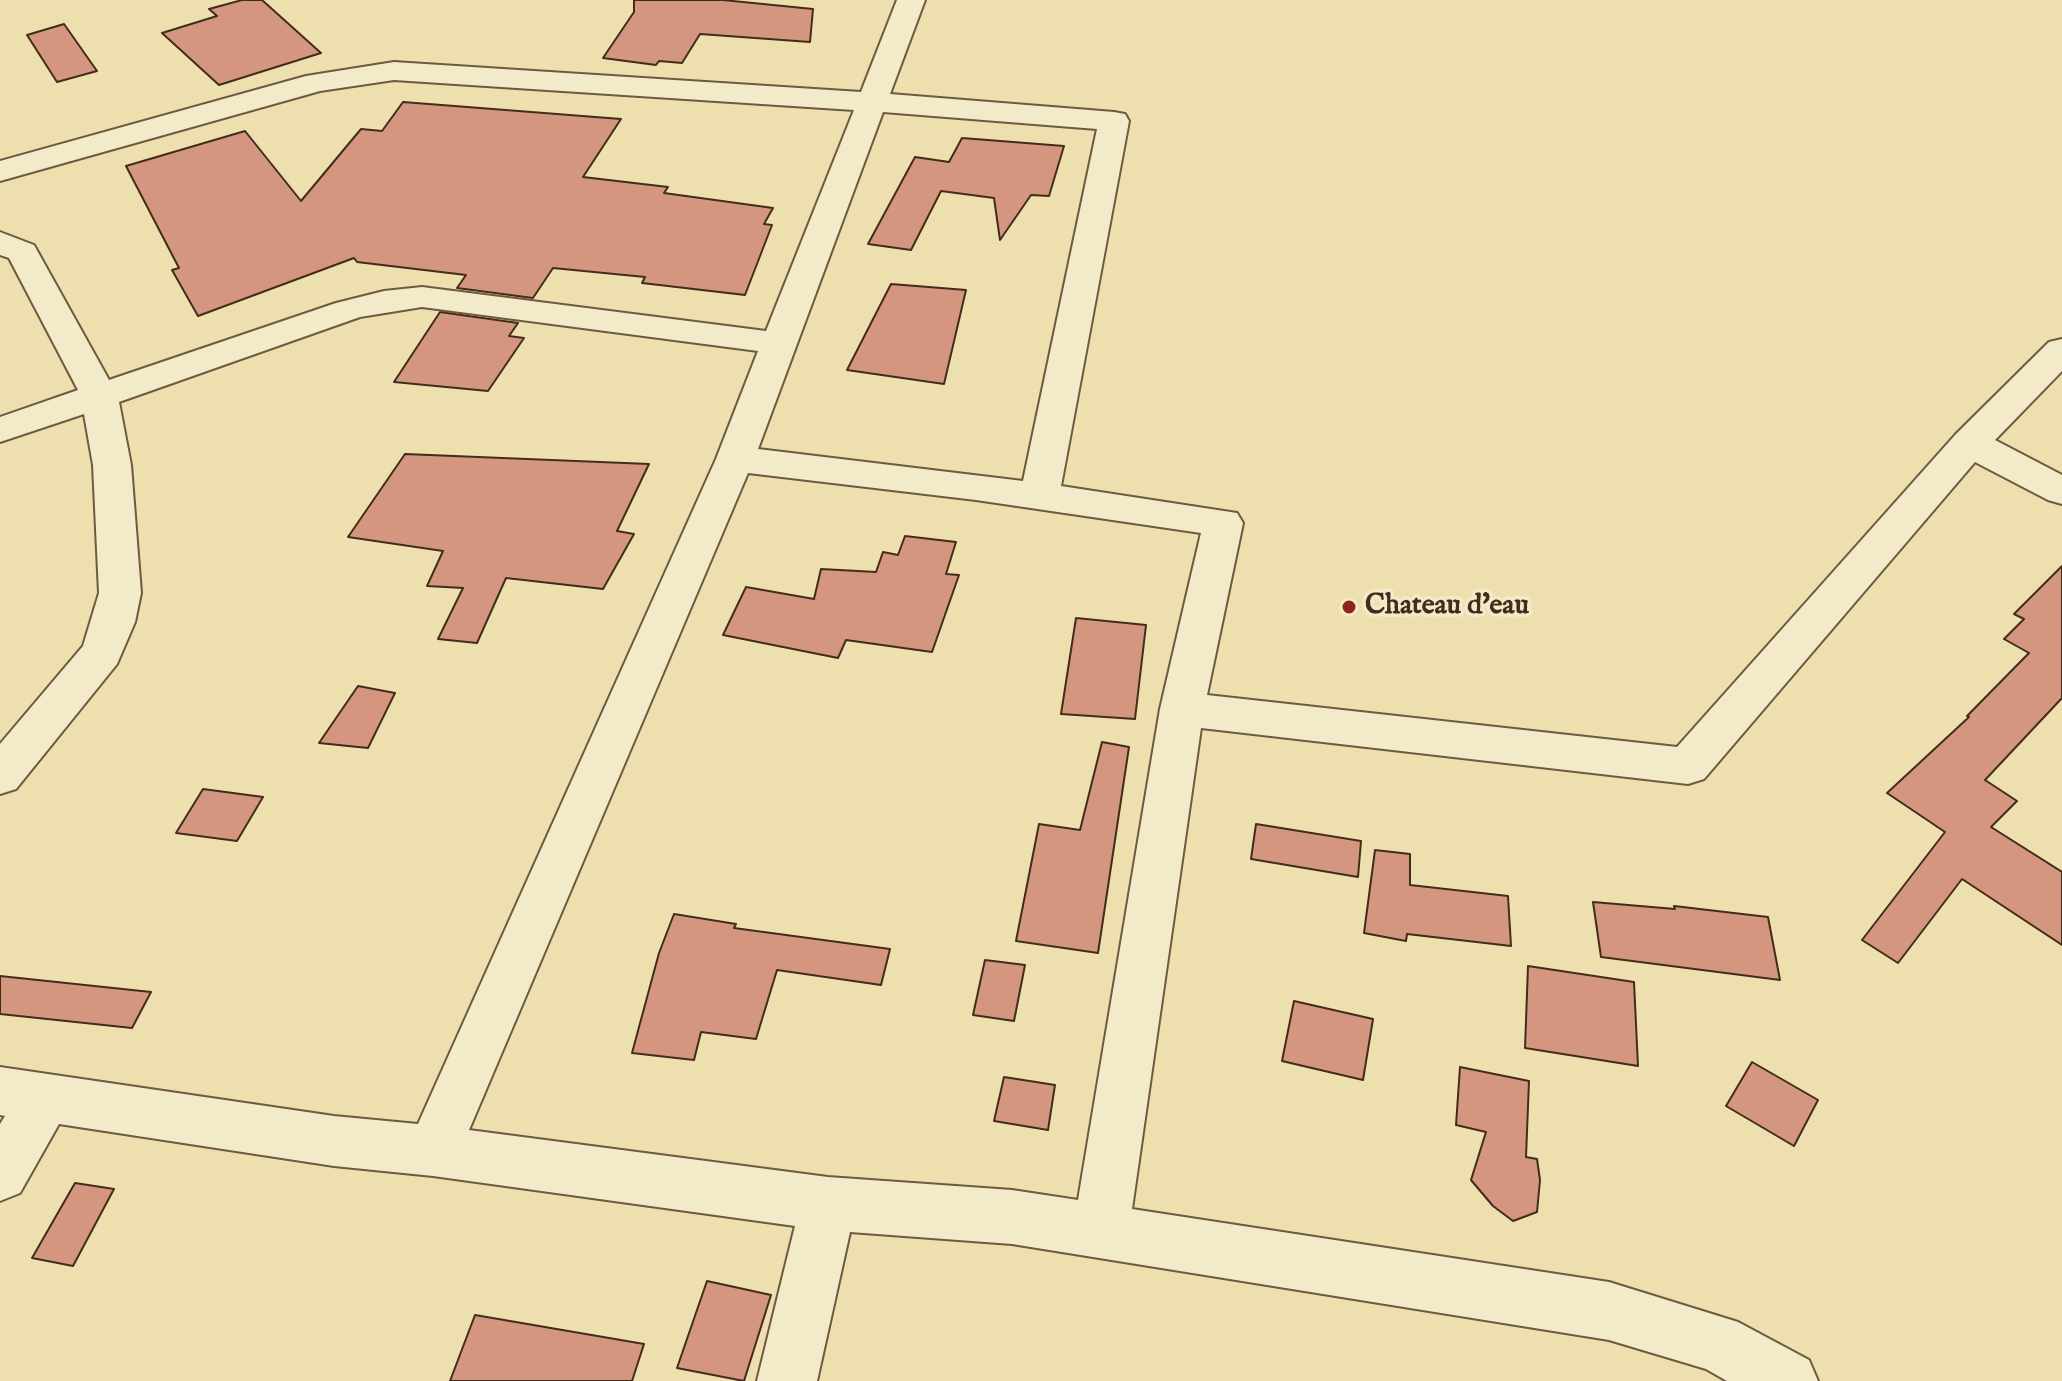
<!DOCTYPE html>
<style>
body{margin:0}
canvas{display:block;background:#eddfae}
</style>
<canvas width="2062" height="1381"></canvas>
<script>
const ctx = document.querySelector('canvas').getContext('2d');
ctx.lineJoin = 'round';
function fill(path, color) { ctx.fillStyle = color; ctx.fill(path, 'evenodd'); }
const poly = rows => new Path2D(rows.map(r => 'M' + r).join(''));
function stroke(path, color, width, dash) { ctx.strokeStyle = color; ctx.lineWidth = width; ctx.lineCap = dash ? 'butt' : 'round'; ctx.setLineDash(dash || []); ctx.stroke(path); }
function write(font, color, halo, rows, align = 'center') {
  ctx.font = font + ' "IM FELL English",serif'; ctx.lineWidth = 7; ctx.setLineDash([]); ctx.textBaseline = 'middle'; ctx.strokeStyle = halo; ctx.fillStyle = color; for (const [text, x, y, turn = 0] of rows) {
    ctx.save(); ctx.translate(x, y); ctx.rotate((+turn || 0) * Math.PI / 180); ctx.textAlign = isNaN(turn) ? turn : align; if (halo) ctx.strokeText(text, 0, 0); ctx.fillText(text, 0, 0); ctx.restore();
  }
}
const building = poly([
 [242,0,262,0,321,53,219,85,162,33,217,16,209,9,242,0],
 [634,0,723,0,813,9,810,42,700,34,682,63,659,61,656,65,603,58,634,12,634,0],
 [64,24,97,71,57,82,27,35,64,24],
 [403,102,621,119,583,177,668,187,664,193,773,208,764,224,772,225,745,295,642,283,645,277,553,268,533,298,457,288,466,275,357,262,354,258,198,316,172,270,179,268,126,166,245,131,301,201,361,129,382,131,403,102],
 [962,138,1064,146,1049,196,1031,195,1000,240,994,198,941,191,911,250,868,244,915,157,949,162,962,138],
 [891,284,966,290,944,384,847,370,891,284],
 [440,312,518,323,509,336,524,338,488,391,394,382,440,312],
 [405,454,649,464,617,531,634,534,603,589,506,578,477,643,438,639,463,588,427,586,443,551,348,537,405,454],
 [905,536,956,542,946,574,959,575,932,652,846,640,838,658,723,635,746,587,814,599,821,569,876,572,883,552,898,555,905,536],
 [2062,566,2062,698,1985,780,2017,801,1991,827,2062,872,2062,945,1962,879,1898,963,1862,940,1945,832,1887,793,1969,717,1967,716,2029,653,2004,639,2024,619,2014,614,2062,566],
 [1076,618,1146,625,1135,719,1061,714,1076,618],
 [358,686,395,693,368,748,319,743,358,686],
 [1102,742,1129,747,1098,953,1016,941,1039,824,1080,830,1102,742],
 [203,789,263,797,237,841,176,833,203,789],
 [1256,824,1361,841,1358,877,1251,859,1256,824],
 [1375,850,1410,854,1410,885,1508,896,1511,946,1407,934,1406,941,1364,933,1375,850],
 [1593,902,1675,909,1674,906,1768,917,1780,980,1601,957,1593,902],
 [674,914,736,924,734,928,890,949,881,985,777,970,756,1039,701,1032,694,1060,632,1053,659,953,674,914],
 [985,960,1025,965,1014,1021,973,1015,985,960],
 [1528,966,1634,982,1638,1066,1525,1048,1528,966],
 [0,976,151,992,132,1028,0,1014,0,976],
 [1294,1001,1373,1019,1363,1080,1282,1061,1294,1001],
 [1752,1062,1818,1100,1794,1146,1726,1106,1752,1062],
 [1460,1067,1529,1081,1526,1157,1537,1159,1540,1180,1537,1212,1513,1221,1493,1206,1471,1180,1486,1132,1456,1125,1460,1067],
 [1004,1077,1055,1085,1048,1130,994,1121,1004,1077],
 [75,1183,114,1189,73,1266,32,1258,75,1183],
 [707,1281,771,1295,744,1381,677,1368,707,1281],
 [475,1315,644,1344,632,1381,450,1381,475,1315]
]);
fill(building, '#d59680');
stroke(building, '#422d1c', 2);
const minor = poly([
 [897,0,925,0,890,94,1114,112,1125,114,1129,121,1061,486,1237,513,1243,523,1207,695,1677,747,1956,434,2049,342,2062,339,2062,371,1995,440,2062,475,2062,504,2048,500,1975,462,1704,779,1688,784,1201,728,1132,1209,1609,1282,1738,1322,1809,1360,1818,1381,1727,1381,1706,1369,1609,1340,1012,1244,850,1232,817,1381,757,1381,795,1226,433,1176,334,1166,59,1124,20,1193,0,1201,0,1124,5,1116,0,1115,0,1067,334,1116,418,1124,716,459,758,351,422,307,360,317,119,402,131,465,141,593,135,622,117,664,16,789,0,794,0,744,83,646,99,593,93,465,84,414,0,442,0,417,78,390,9,258,0,255,0,232,34,245,109,380,336,303,384,291,422,287,766,331,854,110,394,80,320,91,0,181,0,161,306,76,394,62,861,92,897,0],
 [883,112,1097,129,1023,481,758,449,883,112],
 [748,473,976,500,1201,533,1160,709,1078,1200,1012,1190,828,1177,469,1130,748,473]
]);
stroke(minor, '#6d5a40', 4);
fill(minor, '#f3eaca');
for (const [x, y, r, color] of [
 [1349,607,8,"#8f2418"]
]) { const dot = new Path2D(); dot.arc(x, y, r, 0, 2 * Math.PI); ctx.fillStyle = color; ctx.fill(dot); stroke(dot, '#f3eaca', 3); }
write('bold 28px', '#422d1c', '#f3eaca', [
 ["Chateau d'eau",1365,607]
], 'left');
</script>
